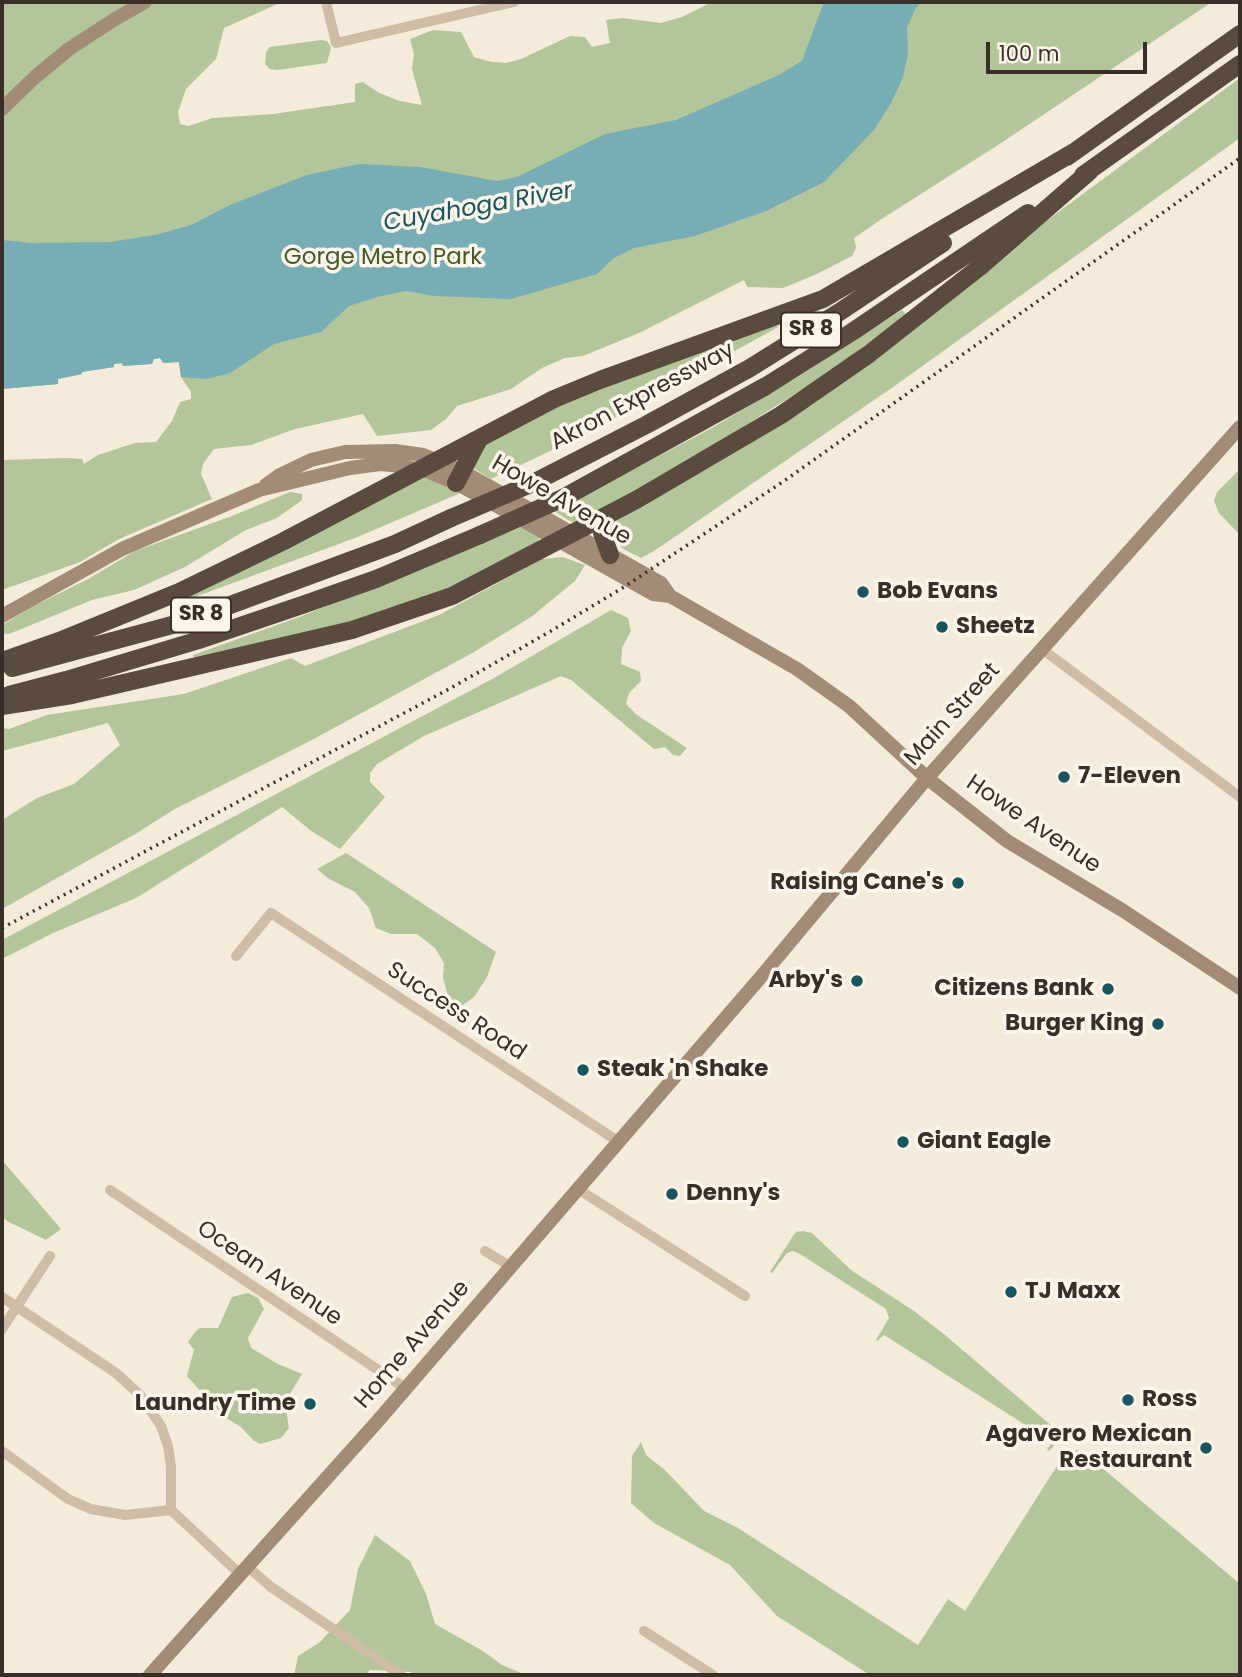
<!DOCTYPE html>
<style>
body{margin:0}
#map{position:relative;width:1242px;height:1677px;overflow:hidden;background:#f5ebdb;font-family:Poppins,sans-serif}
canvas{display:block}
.frame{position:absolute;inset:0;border:4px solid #3a2f28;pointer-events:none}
.scale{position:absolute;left:986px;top:42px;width:161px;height:32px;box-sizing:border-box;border:4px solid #3a2f28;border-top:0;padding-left:9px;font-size:21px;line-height:24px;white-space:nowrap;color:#3a2f28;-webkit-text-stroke:5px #fcf5e9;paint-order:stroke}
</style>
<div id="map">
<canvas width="1242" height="1677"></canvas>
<div class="frame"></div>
<div class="scale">100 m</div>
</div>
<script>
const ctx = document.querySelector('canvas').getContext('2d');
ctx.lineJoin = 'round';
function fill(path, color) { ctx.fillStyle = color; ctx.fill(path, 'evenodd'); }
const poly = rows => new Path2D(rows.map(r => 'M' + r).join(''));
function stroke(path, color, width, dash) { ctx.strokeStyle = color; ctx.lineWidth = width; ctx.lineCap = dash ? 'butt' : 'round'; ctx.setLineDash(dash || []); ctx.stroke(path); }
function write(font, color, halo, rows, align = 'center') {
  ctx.font = font + ' Poppins,sans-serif'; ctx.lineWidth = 7; ctx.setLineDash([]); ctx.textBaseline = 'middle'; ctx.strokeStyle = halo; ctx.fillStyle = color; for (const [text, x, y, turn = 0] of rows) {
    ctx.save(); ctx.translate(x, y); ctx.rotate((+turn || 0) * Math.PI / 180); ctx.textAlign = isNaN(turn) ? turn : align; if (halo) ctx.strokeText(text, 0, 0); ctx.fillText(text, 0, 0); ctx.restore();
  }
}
fill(poly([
 [2,2,282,2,224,28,216,59,186,89,178,112,180,124,188,126,213,118,273,114,355,102,355,84,363,82,379,93,400,101,422,105,412,69,414,54,410,39,433,30,461,32,474,57,492,62,506,63,521,59,570,36,585,37,592,47,610,43,606,20,622,18,661,23,682,17,712,2,1212,2,995,147,883,218,854,238,856,248,852,256,817,274,783,288,747,287,744,280,639,333,583,356,565,358,542,368,511,389,457,406,446,419,431,430,377,436,363,414,295,429,251,445,214,449,203,464,201,474,212,499,119,539,80,562,2,590,2,460,66,458,82,459,84,464,98,455,135,443,156,442,172,421,180,402,191,399,191,392,181,377,179,362,163,363,160,358,154,359,152,364,123,366,122,363,114,364,114,367,82,372,82,374,58,379,58,384,2,389],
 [321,40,327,41,331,47,327,63,277,70,270,69,265,64,266,52,270,47],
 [1240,78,1240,138,896,385,654,551,641,558,625,550,609,537,610,526,624,512,654,493,1038,227],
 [902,310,907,315,822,377,698,455,616,503,573,523,554,511,710,429,801,375],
 [775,322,778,327,586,434,491,479,470,466,483,444,563,401],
 [1240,469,1240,535,1219,513,1214,501,1217,492],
 [420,477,440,482,463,492,355,538,184,601,182,597],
 [290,492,302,494,302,500,277,518,246,530,185,567,134,590,92,600,9,634,5,634,2,630,2,625,34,606,90,578,135,551,232,516],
 [521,527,540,538,535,545,484,573,389,613,195,661,193,655,302,616],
 [563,557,585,565,575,581,531,617,474,652,310,741,173,810,137,833,2,909,2,820,37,798,74,784,120,745,108,723,2,751,2,728,9,729,47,715,184,694,291,658,305,666,439,615,542,559],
 [611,610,628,618,631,631,622,648,621,664,640,672,641,681,629,693,626,704,637,715,687,748,680,756,673,755,665,747,654,749,571,680,561,676,424,736,377,764,370,773,370,782,385,797,340,849,310,830,282,807,136,898,53,933,2,959,2,940,494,678],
 [346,853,496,952,487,977,474,997,460,1007,451,1006,443,978,444,963,435,948,417,934,391,934,376,928,369,908,355,892,329,879,317,869],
 [2,1160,61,1229,46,1240,7,1221,2,1216],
 [803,1231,812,1233,851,1270,914,1311,945,1335,1053,1427,1056,1436,1053,1447,1049,1451,1047,1450,1052,1442,884,1335,877,1341,876,1340,889,1318,886,1309,800,1254,793,1251,787,1253,772,1273,770,1272,793,1236,796,1232],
 [248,1293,258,1298,264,1309,248,1338,251,1348,278,1364,302,1374,285,1402,289,1428,281,1438,260,1444,253,1440,241,1427,223,1416,187,1376,194,1350,188,1342,196,1331,200,1328,218,1328,232,1297],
 [641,1442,646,1455,666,1471,704,1511,738,1528,918,1645,948,1599,965,1611,1062,1458,1073,1450,1082,1451,1240,1584,1240,1675,870,1675,777,1616,730,1565,654,1523,631,1503,632,1456],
 [375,1535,410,1561,426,1594,435,1624,483,1651,502,1665,526,1675,412,1675,411,1672,370,1670,365,1675,294,1675,298,1656,320,1642,350,1610,358,1569]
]), '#b3c59a');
fill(poly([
 [824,2,921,2,915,9,907,28,908,53,903,77,891,103,874,130,824,182,766,211,695,236,634,248,614,258,597,274,511,299,435,296,405,291,377,297,349,306,321,332,274,344,230,373,207,379,181,377,179,362,163,363,160,358,154,359,152,364,123,366,122,363,114,364,114,367,82,372,82,374,58,379,58,384,2,389,2,240,31,243,111,242,159,234,191,225,230,205,307,175,359,164,420,167,497,181,517,177,605,134,676,120,779,75,802,61]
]), '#77adb5');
stroke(poly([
 [326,2,336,43,514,2],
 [1042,649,1240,797],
 [236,956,271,913,619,1142],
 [578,1189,745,1296],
 [110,1190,405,1388],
 [485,1251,511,1267],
 [2,1297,116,1373,141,1396,161,1426,168,1446,171,1467,171,1510,241,1575],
 [2,1329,50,1256],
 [2,1451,68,1499,91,1509,125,1515,171,1510],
 [248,1567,271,1587,401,1675],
 [644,1631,713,1675]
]), '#cebca6', 10);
stroke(poly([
 [2,109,35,77,69,49,115,19,145,2],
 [266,485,280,475,311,460,345,452,395,451,423,455,462,471,661,583,670,596],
 [2,616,122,549,259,490,350,468,380,464,403,466,429,472,456,483,653,594,670,596,797,669,849,706,927,778,1007,841,1122,910,1240,988],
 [150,1675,376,1423,760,978,927,778,1240,427]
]), '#a28b77', 14);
stroke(poly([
 [1067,157,1240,34],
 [1083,175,1240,64],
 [456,483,479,439],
 [533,483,646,425,750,368,838,313,943,243],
 [563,498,766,386,852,332,1028,213],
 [607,515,602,533,610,555],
 [2,661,59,641,179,592,282,542,554,399,600,380,823,299,1074,152],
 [12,668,187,621,395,544,451,518],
 [9,695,66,680,199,640,305,604,376,579,480,535],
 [2,706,72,695,352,630,452,596,636,500,781,415,869,354,981,266,1090,171]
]), '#5b4a3e', 18);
stroke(poly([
 [2,928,449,689,551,631,624,587,784,481,1240,158]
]), '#3a2f28', 3.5, [2, 5]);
stroke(poly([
 [451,518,533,483],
 [480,535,563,498]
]), '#5b4a3e', 18);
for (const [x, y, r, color] of [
 [863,592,7,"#185560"],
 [942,627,7,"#185560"],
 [1064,777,7,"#185560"],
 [958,883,7,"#185560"],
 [857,981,7,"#185560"],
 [1108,989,7,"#185560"],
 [1158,1024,7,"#185560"],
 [583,1070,7,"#185560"],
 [903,1142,7,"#185560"],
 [672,1194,7,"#185560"],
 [1011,1292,7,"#185560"],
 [1128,1400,7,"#185560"],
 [310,1404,7,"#185560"],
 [1206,1448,7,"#185560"]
]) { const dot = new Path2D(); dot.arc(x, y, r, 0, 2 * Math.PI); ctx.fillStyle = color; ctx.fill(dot); stroke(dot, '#fcf5e9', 2.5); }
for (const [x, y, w] of [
 [811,330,60],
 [201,615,60]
]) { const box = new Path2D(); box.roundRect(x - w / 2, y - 17.5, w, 35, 5); ctx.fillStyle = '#fcf5e9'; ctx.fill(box); stroke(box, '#3a2f28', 2); }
write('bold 21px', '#3a2f28', null, [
 ["SR 8",811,330],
 ["SR 8",201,615]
]);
write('23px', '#445b29', '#fcf5e9', [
 ["Gorge Metro Park",383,258]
]);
write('23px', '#3a2f28', '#fcf5e9', [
 ["Akron Expressway",643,397,-28],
 ["Howe Avenue",561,501,30],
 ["Main Street",953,715,-48],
 ["Howe Avenue",1033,825,34],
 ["Success Road",456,1012,33],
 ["Ocean Avenue",269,1274,34],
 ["Home Avenue",413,1345,-49]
]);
write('bold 23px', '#3a2f28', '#fcf5e9', [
 ["Bob Evans",877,592],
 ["Sheetz",956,627],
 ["7-Eleven",1078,777],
 ["Raising Cane's",944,883,"right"],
 ["Arby's",843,981,"right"],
 ["Citizens Bank",1094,989,"right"],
 ["Burger King",1144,1024,"right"],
 ["Steak 'n Shake",597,1070],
 ["Giant Eagle",917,1142],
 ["Denny's",686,1194],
 ["TJ Maxx",1025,1292],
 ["Ross",1142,1400],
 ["Laundry Time",296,1404,"right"],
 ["Agavero Mexican",1192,1435,"right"],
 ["Restaurant",1192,1461,"right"]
], 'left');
write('italic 24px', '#185560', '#fcf5e9', [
 ["Cuyahoga River",478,208,-10]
]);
</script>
